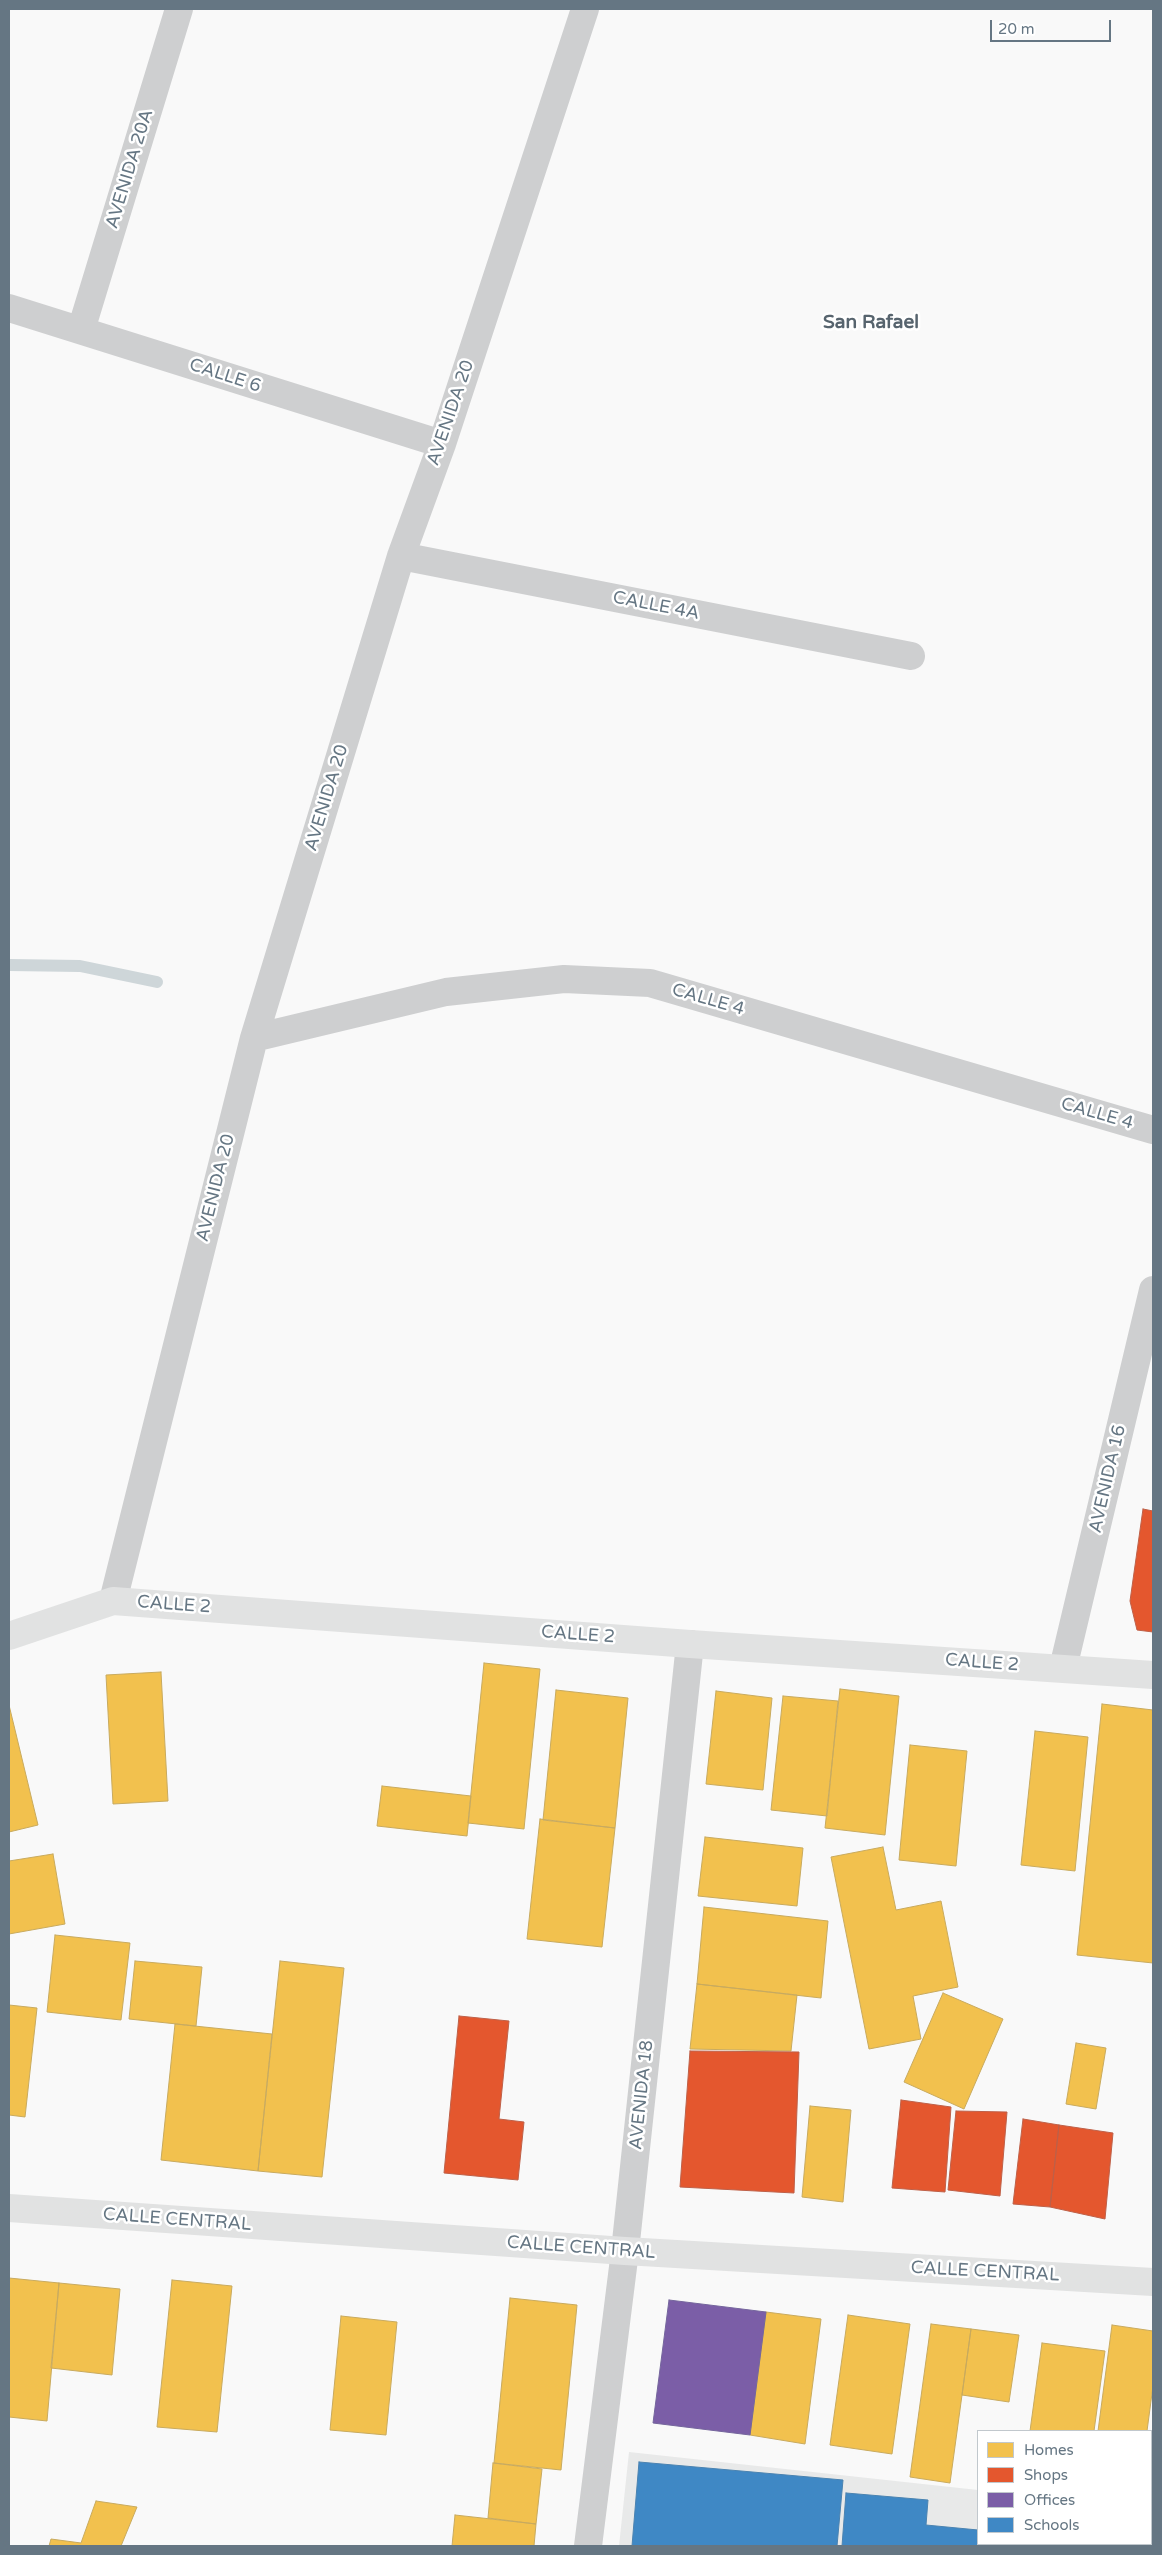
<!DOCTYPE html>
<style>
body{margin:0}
#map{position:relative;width:1162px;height:2555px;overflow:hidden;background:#f9f9f9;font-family:"Varela Round",sans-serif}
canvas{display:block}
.frame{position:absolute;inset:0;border:10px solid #657683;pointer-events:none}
.legend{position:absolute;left:977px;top:2430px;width:175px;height:115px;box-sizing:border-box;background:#fff;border:1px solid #c1c8cd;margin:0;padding:6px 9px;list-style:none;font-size:15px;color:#657683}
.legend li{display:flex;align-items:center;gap:10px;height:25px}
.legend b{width:25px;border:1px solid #c1c8cd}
.scale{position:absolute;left:990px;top:20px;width:121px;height:22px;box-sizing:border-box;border:2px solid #657683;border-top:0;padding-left:6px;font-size:15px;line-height:18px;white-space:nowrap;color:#657683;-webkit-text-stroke:4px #fff;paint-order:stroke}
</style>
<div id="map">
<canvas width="1162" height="2555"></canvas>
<div class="frame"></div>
<ul class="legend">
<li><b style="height:14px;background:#f2c14e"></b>Homes</li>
<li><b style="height:14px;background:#e4572e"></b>Shops</li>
<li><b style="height:14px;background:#7b5ea7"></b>Offices</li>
<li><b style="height:14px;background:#3f88c5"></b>Schools</li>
</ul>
<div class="scale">20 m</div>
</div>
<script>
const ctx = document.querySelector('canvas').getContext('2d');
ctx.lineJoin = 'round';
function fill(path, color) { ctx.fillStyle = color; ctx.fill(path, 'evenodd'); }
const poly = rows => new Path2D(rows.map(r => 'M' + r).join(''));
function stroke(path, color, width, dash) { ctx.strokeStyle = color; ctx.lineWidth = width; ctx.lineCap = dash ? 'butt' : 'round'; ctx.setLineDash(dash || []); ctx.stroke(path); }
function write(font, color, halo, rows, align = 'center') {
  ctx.font = font + ' "Varela Round",sans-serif'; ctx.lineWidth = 5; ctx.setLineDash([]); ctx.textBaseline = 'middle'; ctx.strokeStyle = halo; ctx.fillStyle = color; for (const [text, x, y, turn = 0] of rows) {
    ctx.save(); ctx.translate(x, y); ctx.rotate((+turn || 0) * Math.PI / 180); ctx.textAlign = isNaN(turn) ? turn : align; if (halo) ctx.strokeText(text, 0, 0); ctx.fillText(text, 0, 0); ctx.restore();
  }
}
fill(poly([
 [629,2452,978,2490,978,2544,1151,2544,1151,2509,1153,2509,1153,2546,619,2546]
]), '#e8e9e9');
const homes = poly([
 [484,1663,540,1669,524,1829,468,1823,484,1663],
 [161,1672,168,1801,113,1804,106,1675,161,1672],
 [840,1689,899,1696,885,1835,825,1828,840,1689],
 [556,1690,628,1698,615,1828,543,1820,556,1690],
 [716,1691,772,1698,763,1790,706,1784,716,1691],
 [783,1696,838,1701,827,1816,771,1810,783,1696],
 [1102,1704,1153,1710,1153,1963,1077,1955,1102,1704],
 [9,1705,38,1825,9,1832,9,1705],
 [1035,1731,1088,1737,1075,1871,1021,1865,1035,1731],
 [910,1745,967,1751,956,1866,899,1860,910,1745],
 [382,1786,471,1796,467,1836,377,1826,382,1786],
 [540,1819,615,1828,602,1947,527,1939,540,1819],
 [705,1837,803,1848,797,1906,698,1896,705,1837],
 [883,1847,896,1910,941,1901,958,1987,913,1996,921,2039,869,2049,831,1857,883,1847],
 [53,1854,65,1924,9,1934,9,1861,53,1854],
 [704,1907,828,1921,821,1998,697,1984,704,1907],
 [55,1935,130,1943,121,2020,47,2012,55,1935],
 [135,1961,202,1967,196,2026,129,2019,135,1961],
 [280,1961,344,1968,322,2177,258,2171,280,1961],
 [697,1984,797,1995,791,2051,690,2049,697,1984],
 [943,1993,1003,2019,964,2109,904,2082,943,1993],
 [9,2005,37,2008,25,2117,9,2115,9,2005],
 [175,2024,272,2034,258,2171,161,2160,175,2024],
 [1076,2043,1106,2048,1096,2109,1066,2104,1076,2043],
 [810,2106,851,2110,843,2202,802,2197,810,2106],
 [9,2278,59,2283,47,2421,9,2417,9,2278],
 [172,2280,232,2286,217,2432,157,2427,172,2280],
 [59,2283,120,2289,112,2375,51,2368,59,2283],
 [510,2298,577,2305,561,2470,494,2463,510,2298],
 [766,2312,821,2319,805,2444,750,2435,766,2312],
 [848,2315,910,2324,892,2454,830,2445,848,2315],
 [341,2316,397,2322,386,2435,330,2430,341,2316],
 [931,2324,971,2329,950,2483,910,2477,931,2324],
 [1112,2325,1153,2331,1153,2386,1147,2431,1098,2431,1112,2325],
 [971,2329,1019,2335,1009,2402,962,2395,971,2329],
 [1042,2343,1105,2351,1094,2431,1030,2431,1042,2343],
 [493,2463,542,2469,536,2524,488,2518,493,2463],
 [96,2501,137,2507,121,2546,49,2546,51,2539,81,2543,96,2501],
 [455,2515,536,2524,534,2546,452,2546,455,2515]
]);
fill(homes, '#f2c14e');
stroke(homes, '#c8aa5e', 1);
const shops = poly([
 [1143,1509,1153,1511,1153,1632,1137,1630,1130,1601,1143,1509],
 [459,2016,509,2021,499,2119,524,2122,518,2180,444,2173,459,2016],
 [690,2051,799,2052,794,2193,680,2187,690,2051],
 [901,2100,951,2107,945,2192,892,2188,901,2100],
 [956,2111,1007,2112,1000,2196,948,2190,956,2111],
 [1023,2119,1059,2125,1050,2207,1013,2204,1023,2119],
 [1059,2125,1113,2133,1105,2219,1050,2207,1059,2125]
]);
fill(shops, '#e4572e');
stroke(shops, '#be6048', 1);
const offices = poly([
 [669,2300,766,2312,750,2435,653,2423,669,2300]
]);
fill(offices, '#7b5ea7');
stroke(offices, '#74659c', 1);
const schools = poly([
 [639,2462,843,2480,837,2546,632,2546,639,2462],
 [846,2493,928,2500,926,2525,978,2530,978,2544,1125,2544,1150,2546,842,2546,846,2493]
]);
fill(schools, '#3f88c5');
stroke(schools, '#4a83b1', 1);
stroke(poly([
 [9,965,80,966,157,982]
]), '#ced6d9', 12);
stroke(poly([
 [9,308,442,444],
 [81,330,179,9],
 [401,556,911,656],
 [254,1038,446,992,564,979,650,983,1153,1130],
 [113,1601,254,1038,401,556,442,444,585,9],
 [1063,1668,1153,1290],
 [588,2546,625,2251,690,1644]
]), '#cecfd0', 28);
stroke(poly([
 [9,1636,113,1601,690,1644,1153,1675],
 [9,2208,625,2251,1153,2282]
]), '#e1e2e2', 28);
write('18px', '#657683', '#fff', [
 ["AVENIDA 20A",130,169,-73],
 ["CALLE 6",225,376,18],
 ["AVENIDA 20",451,413,-71],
 ["CALLE 4A",656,606,11],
 ["AVENIDA 20",327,798,-73],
 ["CALLE 4",708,1000,16],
 ["CALLE 4",1097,1114,16],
 ["AVENIDA 20",216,1188,-76],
 ["AVENIDA 16",1108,1479,-77],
 ["CALLE 2",174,1605,4],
 ["CALLE 2",578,1635,4],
 ["CALLE 2",982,1663,4],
 ["AVENIDA 18",642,2095,-84],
 ["CALLE CENTRAL",177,2220,4],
 ["CALLE CENTRAL",581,2248,4],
 ["CALLE CENTRAL",985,2272,3]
]);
write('bold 19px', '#57646e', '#fff', [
 ["San Rafael",871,323]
]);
</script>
